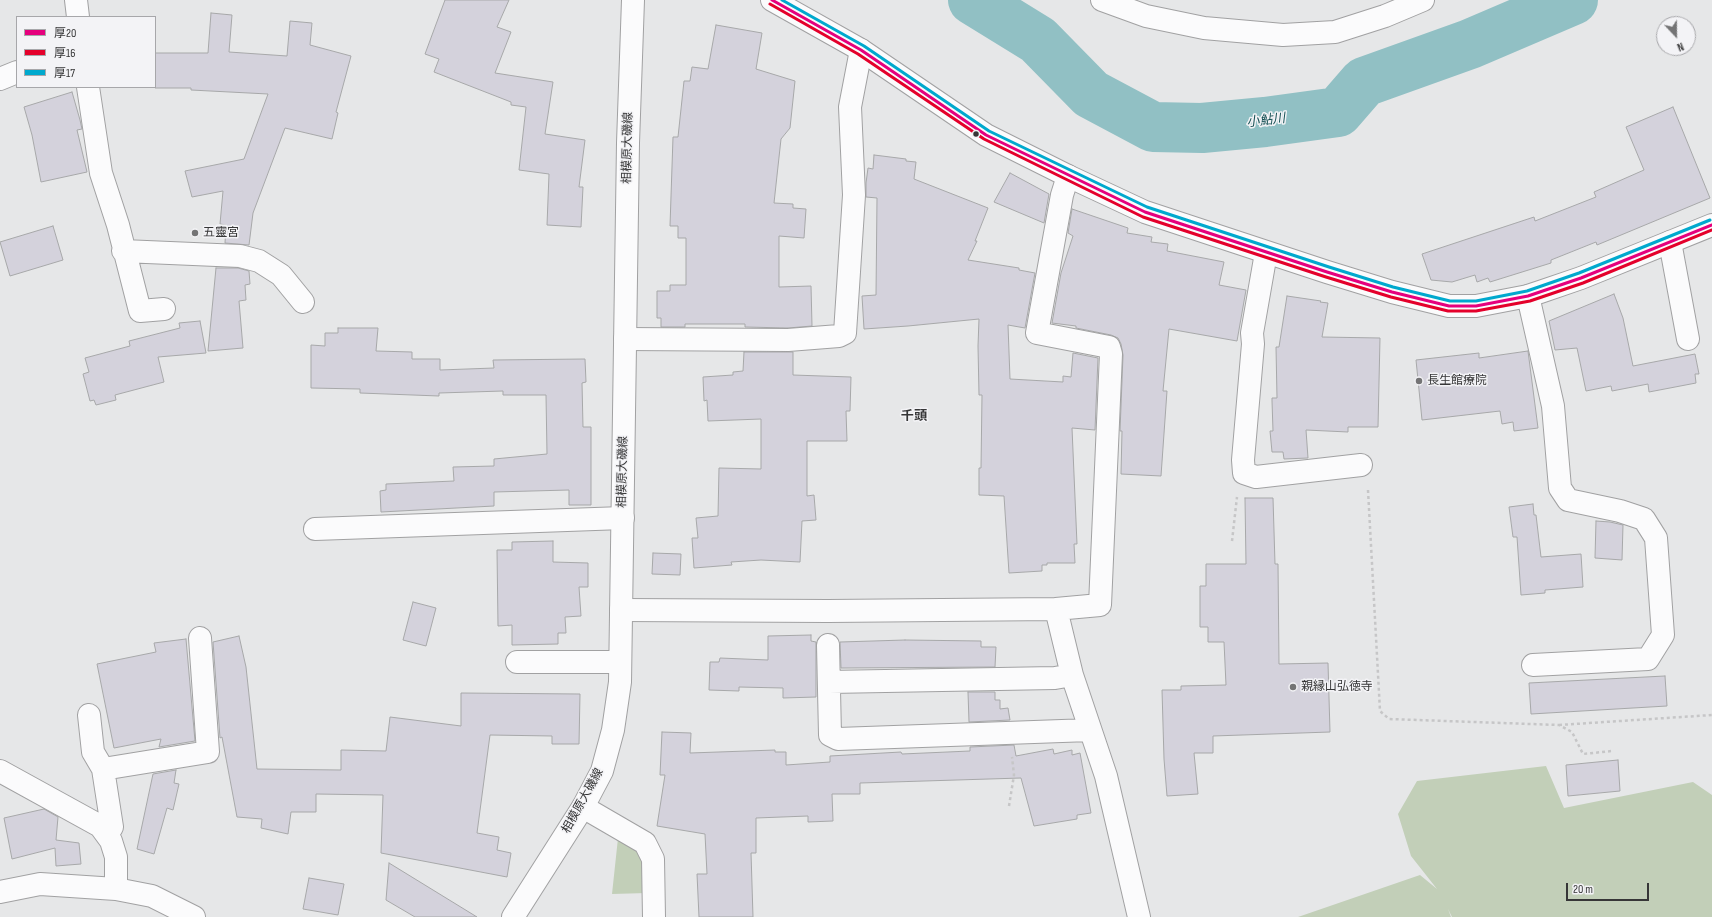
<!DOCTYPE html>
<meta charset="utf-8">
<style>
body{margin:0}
#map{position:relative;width:1712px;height:917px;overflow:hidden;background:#e6e7e8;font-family:"Sofia Sans Condensed","Noto Sans JP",sans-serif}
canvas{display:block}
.legend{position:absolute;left:16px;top:16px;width:140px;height:72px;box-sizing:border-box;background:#f3f3f6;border:1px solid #a7a7aa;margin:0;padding:5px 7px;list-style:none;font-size:12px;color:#363637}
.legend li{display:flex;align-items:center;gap:8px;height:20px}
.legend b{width:20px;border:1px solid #a7a7aa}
.north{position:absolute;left:1656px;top:16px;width:40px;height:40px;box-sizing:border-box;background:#f3f3f6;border:1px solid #a7a7aa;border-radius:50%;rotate:158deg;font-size:11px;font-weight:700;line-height:16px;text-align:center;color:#363637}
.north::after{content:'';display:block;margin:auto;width:14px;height:18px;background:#747475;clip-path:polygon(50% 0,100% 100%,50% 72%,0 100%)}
.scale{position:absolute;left:1566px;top:883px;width:83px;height:18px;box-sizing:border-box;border:2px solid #363637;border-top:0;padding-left:5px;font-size:12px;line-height:14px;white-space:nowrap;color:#363637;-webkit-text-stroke:3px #f3f3f6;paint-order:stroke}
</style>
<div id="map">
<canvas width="1712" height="917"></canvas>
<ul class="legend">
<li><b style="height:5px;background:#e5007d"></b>厚20</li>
<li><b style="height:5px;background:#e4002b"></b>厚16</li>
<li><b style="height:5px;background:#00a9ce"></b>厚17</li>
</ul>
<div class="north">N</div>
<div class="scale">20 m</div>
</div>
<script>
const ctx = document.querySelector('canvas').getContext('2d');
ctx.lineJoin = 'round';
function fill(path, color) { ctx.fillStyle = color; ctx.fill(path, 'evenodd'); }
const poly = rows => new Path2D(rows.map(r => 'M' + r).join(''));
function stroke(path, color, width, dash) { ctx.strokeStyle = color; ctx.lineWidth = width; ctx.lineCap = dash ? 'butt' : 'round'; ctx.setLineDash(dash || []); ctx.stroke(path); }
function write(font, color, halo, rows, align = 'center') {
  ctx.font = font + ' "Sofia Sans Condensed","Noto Sans JP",sans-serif'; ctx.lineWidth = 3; ctx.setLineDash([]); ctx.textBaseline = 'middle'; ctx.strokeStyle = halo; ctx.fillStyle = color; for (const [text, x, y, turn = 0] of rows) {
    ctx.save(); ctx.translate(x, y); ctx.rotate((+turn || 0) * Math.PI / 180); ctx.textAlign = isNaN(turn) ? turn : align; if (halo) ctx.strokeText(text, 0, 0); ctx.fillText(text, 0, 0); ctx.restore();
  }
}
fill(poly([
 [1546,766,1564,808,1693,782,1712,795,1712,917,1452,917,1448,909,1451,917,1298,917,1420,875,1437,889,1411,856,1398,814,1417,781],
 [618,838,625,839,643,856,647,893,612,894]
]), '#c2cfb8');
stroke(poly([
 [973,0,1038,40,1091,94,1153,127,1202,128,1265,122,1338,112,1364,82,1470,44,1573,0]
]), '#91c0c4', 50);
const building = poly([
 [445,0,509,0,497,27,511,32,495,73,553,82,545,134,585,140,579,187,583,187,581,227,547,225,549,174,519,170,526,107,511,105,511,102,434,72,439,59,425,54,445,0],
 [211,13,232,15,229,52,287,56,290,21,312,23,310,45,351,56,336,112,338,113,332,139,285,128,253,213,249,245,225,243,226,225,220,224,223,191,192,197,185,171,244,159,268,94,191,90,191,88,155,88,155,53,208,53,211,13],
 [716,25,762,33,756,69,795,81,790,128,781,139,774,203,793,204,793,208,806,209,804,238,779,236,779,287,811,286,812,326,788,328,745,327,745,324,685,324,685,327,661,327,661,318,657,318,657,291,670,291,670,285,686,285,686,238,678,238,678,226,670,226,673,137,678,137,684,81,690,81,692,67,708,69,716,25],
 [72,92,80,120,82,129,77,130,87,172,41,182,32,135,24,107,72,92],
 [1673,107,1710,198,1597,245,1596,242,1551,260,1551,263,1490,282,1488,278,1477,282,1475,275,1452,282,1431,280,1422,254,1534,217,1535,221,1596,197,1594,192,1644,170,1626,127,1673,107],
 [874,155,906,159,906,161,916,162,914,179,988,208,975,241,977,241,968,260,1019,268,1019,270,1035,273,1025,328,1008,325,1010,379,1063,382,1063,376,1071,377,1073,353,1098,358,1095,430,1072,428,1077,544,1074,544,1075,563,1047,563,1047,565,1042,565,1042,571,1009,573,1004,496,979,495,979,468,981,468,982,395,979,395,978,346,979,319,908,326,864,329,862,296,876,295,877,198,866,197,866,183,868,168,873,169,874,155],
 [1010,173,1049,194,1044,223,994,202,1010,173],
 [1072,209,1128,228,1127,233,1152,237,1151,242,1168,244,1167,251,1224,262,1219,285,1246,290,1237,341,1169,329,1163,391,1167,391,1161,476,1121,474,1122,431,1120,431,1123,355,1121,344,1118,338,1111,335,1076,328,1076,326,1052,323,1061,273,1073,236,1068,233,1072,209],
 [53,226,63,260,10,276,0,242,53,226],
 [216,268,238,268,249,271,250,284,245,285,246,300,239,301,243,348,208,351,216,268],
 [1614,294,1623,318,1633,366,1695,354,1699,374,1695,374,1696,383,1649,392,1648,384,1612,391,1611,386,1586,391,1577,348,1555,350,1549,321,1614,294],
 [1287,296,1321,301,1320,302,1328,303,1322,337,1380,338,1378,427,1348,427,1348,432,1306,430,1308,458,1284,459,1283,452,1272,452,1270,431,1273,431,1272,401,1272,398,1277,398,1276,347,1279,347,1287,296],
 [200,321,206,353,158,357,164,382,115,395,116,400,96,405,94,400,90,401,83,374,89,372,85,358,130,346,129,341,180,328,179,323,200,321],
 [338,328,378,328,376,351,412,352,412,359,440,359,440,370,494,368,493,360,585,359,586,382,582,383,583,427,591,427,591,505,569,505,569,490,494,492,494,506,381,512,380,491,386,490,386,484,454,481,453,467,494,466,494,459,547,454,546,395,503,395,503,391,439,393,439,396,360,393,360,389,311,388,311,345,325,346,325,333,338,333,338,328],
 [1528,351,1538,428,1514,431,1513,422,1502,424,1500,411,1422,420,1416,360,1479,353,1479,358,1528,351],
 [744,352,793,352,793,375,851,377,850,411,846,411,847,441,807,441,807,496,814,495,816,520,802,521,800,562,761,560,731,562,732,565,694,568,692,538,698,538,696,518,718,516,719,468,761,469,761,419,708,421,707,400,704,401,703,377,733,375,733,372,743,371,744,352],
 [1245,498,1273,498,1275,564,1278,564,1279,664,1328,663,1330,732,1213,736,1213,753,1194,753,1198,794,1167,796,1164,759,1162,690,1181,690,1181,686,1226,685,1224,642,1208,642,1208,627,1200,627,1200,586,1206,586,1206,564,1246,564,1245,498],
 [1533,504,1534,515,1536,515,1541,557,1581,554,1583,587,1545,590,1545,593,1521,595,1517,537,1513,537,1509,507,1533,504],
 [1596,521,1610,522,1623,525,1622,560,1595,558,1596,521],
 [553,541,553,562,588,563,588,587,579,587,581,616,565,617,566,633,558,633,558,644,512,645,512,625,498,626,497,550,512,550,512,542,553,541],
 [653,553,681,554,680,575,652,574,653,553],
 [413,602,436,608,426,646,403,640,413,602],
 [811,635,811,641,816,642,816,697,783,698,783,688,739,687,739,691,709,690,710,662,719,662,720,658,768,660,768,636,811,635],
 [239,636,246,667,257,769,341,770,341,750,386,751,390,717,461,726,461,693,580,694,579,744,552,744,552,736,490,735,477,833,499,837,497,850,511,853,507,877,381,853,383,795,316,794,316,812,291,812,288,834,261,828,262,819,237,817,222,737,220,738,213,642,239,636],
 [186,639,195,741,159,747,161,739,114,748,97,664,156,652,154,643,186,639],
 [905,640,981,641,981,647,996,647,995,667,841,668,840,642,905,640],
 [1665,676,1667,706,1531,714,1529,683,1665,676],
 [968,692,995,692,995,700,1000,700,1000,709,1008,708,1010,720,969,722,968,692],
 [662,732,691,733,690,753,775,750,775,752,786,752,786,765,830,762,830,756,901,752,902,754,970,751,970,747,1014,745,1016,756,1053,749,1054,754,1072,750,1072,755,1080,753,1091,813,1077,815,1077,819,1034,826,1021,778,860,783,860,794,832,794,833,821,808,822,808,816,756,818,756,853,751,853,753,917,699,917,697,874,707,874,705,834,657,826,665,775,660,775,662,732],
 [1618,760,1620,791,1568,796,1566,765,1618,760],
 [176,770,174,783,179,784,173,810,167,808,154,854,137,849,153,774,176,770],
 [44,809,58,817,56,840,79,843,81,864,56,866,55,848,12,859,4,818,44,809],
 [389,863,477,917,415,917,386,900,389,863],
 [309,878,344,884,338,915,303,909,309,878]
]);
fill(building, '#d4d2dc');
stroke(building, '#a7a8a9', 1);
const minor = poly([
 [76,0,78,17],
 [1102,0,1146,16,1204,28,1283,35,1335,32,1385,16,1423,0],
 [0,79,17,72],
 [88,87,101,173,118,225,140,311,164,309],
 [1670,242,1688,339],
 [123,251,240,256,259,261,281,275,303,302],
 [1266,253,1252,333,1253,344,1243,460,1244,473,1256,477,1361,465],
 [1528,296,1553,406,1560,488,1568,500,1620,511,1644,519,1656,538,1663,635,1648,659,1533,665],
 [625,339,788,340,839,336,845,333,854,195,850,107,861,50],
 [315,529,623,518],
 [1056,609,1100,605,1111,354,1109,347,1037,333,1062,195,1068,176],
 [621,610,828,611,1056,609,1072,675,1106,776,1139,917],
 [828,645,830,735,838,739,1090,730],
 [517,662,620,662],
 [829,682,1055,678,1072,675],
 [89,715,93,752,103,769],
 [0,771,100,826,111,841,116,857,116,889],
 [583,807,645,843,653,859,654,917],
 [107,835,112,827,103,769,208,752,200,638],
 [0,892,40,884,116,889,152,896,194,917]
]);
const major = poly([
 [772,0,861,50,986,135,1068,176,1145,212,1327,272,1392,292,1449,306,1476,306,1528,296,1543,291,1581,278,1712,225],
 [513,917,583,807,602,771,613,730,620,682,628,143,633,0]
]);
stroke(minor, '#a1a1a2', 24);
stroke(major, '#a1a1a2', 24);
stroke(poly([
 [1368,490,1380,711,1389,719,1559,725,1572,732,1583,754,1612,751],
 [1232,541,1237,497],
 [1559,725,1712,715],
 [1009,806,1014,775,1012,757]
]), '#c6c6c7', 2.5, [3, 3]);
stroke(minor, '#fbfbfc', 22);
stroke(major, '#fbfbfc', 22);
stroke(poly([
 [772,0,861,50,986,135,1145,212,1327,272,1392,292,1449,306,1476,306,1528,296,1581,278,1712,225]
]), '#e5007d', 3);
stroke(poly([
 [770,4,858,54,984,139,1143,217,1326,277,1391,297,1448,311,1476,311,1530,301,1583,283,1712,230]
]), '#e4002b', 3);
stroke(poly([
 [782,0,864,46,989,131,1147,207,1329,267,1393,287,1450,301,1476,301,1527,291,1579,273,1710,220]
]), '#00a9ce', 3);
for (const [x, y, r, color] of [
 [976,134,3.5,"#363637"],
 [195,233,4,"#747475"],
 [1419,381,4,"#747475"],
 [1293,687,4,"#747475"]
]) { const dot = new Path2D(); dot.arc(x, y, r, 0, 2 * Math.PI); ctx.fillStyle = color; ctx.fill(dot); stroke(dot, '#f3f3f6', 1.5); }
write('12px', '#363637', '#f3f3f6', [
 ["相模原大磯線",628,148,-89],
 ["相模原大磯線",623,472,-89],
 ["相模原大磯線",583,801,-61]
]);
write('12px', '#363637', '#f3f3f6', [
 ["五靈宮",203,233],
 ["長生館療院",1427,381],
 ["親縁山弘徳寺",1301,687]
], 'left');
write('italic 13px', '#155054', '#f3f3f6', [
 ["小鮎川",1266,121,-7]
]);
write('bold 13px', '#363637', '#f3f3f6', [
 ["千頭",914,417]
]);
</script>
